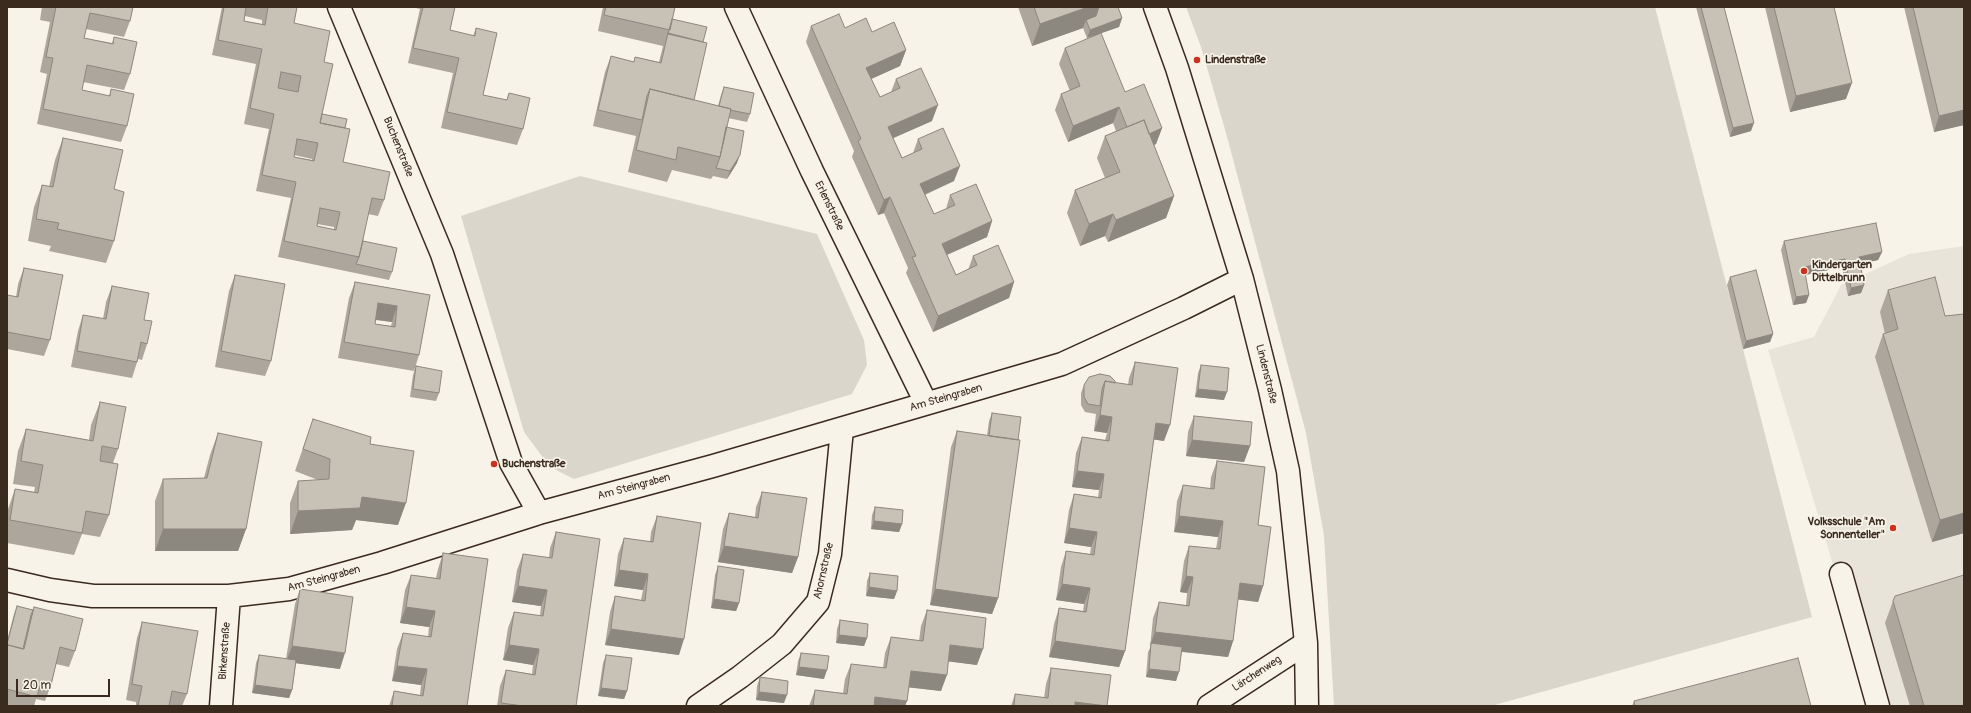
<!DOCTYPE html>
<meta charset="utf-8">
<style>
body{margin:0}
#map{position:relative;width:1971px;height:713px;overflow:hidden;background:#f7f3e8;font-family:Pangolin,sans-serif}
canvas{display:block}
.frame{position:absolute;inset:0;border:8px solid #3b2a1e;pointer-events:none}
.scale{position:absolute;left:16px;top:679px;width:94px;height:18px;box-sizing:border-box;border:2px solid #3b2a1e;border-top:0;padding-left:5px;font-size:12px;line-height:14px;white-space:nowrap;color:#3b2a1e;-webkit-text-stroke:3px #f7f3e8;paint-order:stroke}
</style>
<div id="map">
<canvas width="1971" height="713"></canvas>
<div class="frame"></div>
<div class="scale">20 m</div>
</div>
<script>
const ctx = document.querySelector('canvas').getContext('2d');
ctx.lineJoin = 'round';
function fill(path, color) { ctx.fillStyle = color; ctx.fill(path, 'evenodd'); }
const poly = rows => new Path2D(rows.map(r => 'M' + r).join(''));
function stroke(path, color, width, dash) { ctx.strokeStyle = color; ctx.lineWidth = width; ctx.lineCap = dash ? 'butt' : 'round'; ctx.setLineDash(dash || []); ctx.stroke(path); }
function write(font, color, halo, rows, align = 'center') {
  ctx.font = font + ' Pangolin,sans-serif'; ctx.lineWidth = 3.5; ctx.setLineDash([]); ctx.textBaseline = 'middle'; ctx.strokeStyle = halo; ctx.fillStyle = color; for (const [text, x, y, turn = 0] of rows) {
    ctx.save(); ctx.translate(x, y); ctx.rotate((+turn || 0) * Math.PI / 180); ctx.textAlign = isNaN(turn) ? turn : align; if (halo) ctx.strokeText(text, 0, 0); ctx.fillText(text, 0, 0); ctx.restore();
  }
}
fill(poly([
 [1964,246,1964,706,1876,706,1768,350,1814,337,1841,285,1909,254]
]), '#e9e4d9');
fill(poly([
 [1186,7,1655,7,1812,617,1491,706,1334,706,1324,536,1306,433,1226,133,1201,47],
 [580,176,817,234,864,340,867,365,852,394,574,479,550,467,524,432,461,216]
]), '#dbd6cb');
const minor = poly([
 [339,7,442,254,511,463,539,513],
 [736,7,812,171,926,403],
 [1155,7,1177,68,1242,279,1270,390,1288,471,1306,643,1307,706],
 [1841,574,1878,706],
 [7,580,50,590,93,596,229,596,289,589,382,563,539,513,713,466,1062,364,1184,308,1242,279],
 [221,706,229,596],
 [698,706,740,677,782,644,818,602,830,554,842,429],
 [1209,706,1306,643]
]);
stroke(minor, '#3b2a1e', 25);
stroke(minor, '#f7f3e8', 22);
fill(poly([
 [42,7,133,7,130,21,124,37,86,29,84,38,112,43,114,37,130,74,124,90,83,82,82,90,109,96,111,89,127,126,121,142,37,124,47,74,40,72,50,22,40,20],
 [222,7,297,7,294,23,324,62,322,114,345,128,343,162,384,200,378,216,368,214,363,241,392,272,389,280,278,257,291,198,256,191,269,129,244,124,256,64,212,55],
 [245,16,262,20,262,24,244,21],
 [294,155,312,159,312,160,294,157],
 [317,224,334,227,334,230,317,226],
 [412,7,455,7,450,30,473,36,476,28,483,95,507,100,509,93,523,129,517,145,441,128,453,73,408,63,420,9],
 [603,7,675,7,672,19,703,42,694,100,718,106,721,95,724,87,750,114,747,122,728,118,726,127,737,163,727,179,713,176,711,179,672,170,667,182,628,172,636,136,593,126,605,72,611,56,634,62,635,57,659,62,663,46,598,31],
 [1018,7,1118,7,1122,18,1119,27,1087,38,1083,28,1032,46],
 [1696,7,1724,7,1751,131,1730,137],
 [1765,7,1834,7,1846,99,1790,112],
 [1904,7,1964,7,1964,125,1934,132],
 [811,26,872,32,906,50,900,66,871,79,880,97,891,92,896,79,932,121,893,138,902,158,913,153,918,139,954,181,925,195,934,214,946,209,950,195,992,221,987,237,947,255,956,275,968,270,973,256,1014,282,1009,298,933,332,906,273,908,268,884,213,878,215,852,157,854,151,806,42],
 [1065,48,1125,92,1162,128,1156,144,1154,145,1174,196,1166,218,1108,242,1105,236,1080,246,1067,213,1075,190,1105,178,1097,158,1105,136,1116,131,1113,123,1068,142,1055,110,1061,94,1070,91,1059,64],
 [63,138,114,189,114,241,106,263,49,251,51,246,28,241,34,207,42,185,49,187,55,160],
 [1784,241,1882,252,1878,260,1860,264,1864,285,1861,293,1848,296,1842,267,1805,275,1809,295,1806,303,1793,305,1781,250],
 [24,268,50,340,44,356,7,349,7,295,16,297,18,284],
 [235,275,271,361,265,376,215,367,229,291],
 [1730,277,1773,334,1770,342,1743,349,1727,285],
 [355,282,430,295,419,355,414,371,338,358,349,298],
 [375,320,392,322,391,326,375,324],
 [112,286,144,320,147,344,142,360,138,359,132,378,71,367,78,331,83,315,103,319,106,302],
 [1888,290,1945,316,1964,314,1964,533,1932,542,1875,357,1883,334,1885,334,1880,312],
 [1135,362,1164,441,1154,439,1125,651,1119,667,1049,657,1054,624,1059,608,1083,611,1084,604,1056,600,1061,567,1066,551,1090,554,1091,547,1064,543,1069,510,1074,494,1098,497,1099,490,1072,487,1076,453,1082,437,1105,440,1107,433,1094,431,1096,414,1085,412,1081,405,1081,393,1084,385,1115,383,1128,385,1129,378],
 [1201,365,1224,400,1195,397,1198,373],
 [416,366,439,393,436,401,410,397,413,375],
 [100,402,118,449,113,463,109,515,100,537,82,534,74,555,7,543,7,512,15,489,34,492,35,487,13,484,18,451,26,429,89,440,91,425],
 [992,413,1018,440,998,598,992,614,930,605,951,447,957,431,987,436,989,421],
 [1194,416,1250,446,1244,462,1186,456,1188,432],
 [313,419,370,444,398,525,356,520,352,530,290,534,290,503,298,481,318,480,295,471],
 [218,433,246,529,238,551,155,551,155,501,163,479,204,478,210,455],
 [1217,461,1258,525,1263,586,1258,602,1238,599,1233,641,1228,657,1182,652,1176,681,1146,677,1148,652,1150,648,1153,618,1159,602,1186,605,1187,593,1180,592,1184,561,1189,546,1216,549,1218,537,1174,532,1177,501,1183,485,1210,489,1211,477],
 [762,492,798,557,792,573,718,562,723,529,729,513,755,517,756,507],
 [875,507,902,524,899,532,871,529,872,515],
 [657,516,679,655,605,645,610,612,615,596,641,600,643,590,614,586,618,554,624,538,650,542,651,532],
 [556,532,576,706,497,706,500,686,506,670,532,674,533,665,503,660,508,628,514,612,540,616,541,606,512,602,517,570,523,554,549,558,550,548],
 [443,553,467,706,389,706,394,691,420,695,421,685,392,681,397,649,403,633,428,637,429,627,400,623,405,590,411,575,436,578,438,569],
 [718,566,739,603,736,611,711,608,715,575],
 [870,573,897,591,894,599,866,596,867,581],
 [300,589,340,669,296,663,292,690,289,698,252,693,256,663,259,655,286,659,295,604],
 [1893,601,1964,706,1910,706,1885,623],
 [17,606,33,610,75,651,69,667,56,664,51,685,45,701,36,699,34,706,7,706,7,641,14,614],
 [927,610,977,665,948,661,941,691,909,687,907,701,905,706,809,706,815,690,843,693,845,679,851,664,883,668,885,653,891,637,919,641,921,626],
 [840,620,867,638,864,646,836,643,837,629],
 [142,622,187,694,182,706,136,706,136,702,126,700,137,638],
 [801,653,824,679,796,675,798,661],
 [606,655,627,691,624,699,598,696,603,663],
 [1051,668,1107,706,1011,706,1015,694,1044,698,1046,684],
 [760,677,784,703,756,700,757,686],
 [1634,701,1811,706,1632,706]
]), '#aca69d');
fill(poly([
 [1088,7,1099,7,1093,25,1086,20,1083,28,1032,46,1040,24],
 [1122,18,1119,27,1087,38,1090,30],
 [906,50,900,66,860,84,866,68],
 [1852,83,1846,99,1790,112,1796,96],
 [938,105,932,121,882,143,888,127],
 [1119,107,1113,123,1068,142,1073,126],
 [1964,110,1964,125,1934,132,1939,116],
 [1754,123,1751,131,1730,137,1733,128],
 [1162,128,1156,144,1139,151,1145,136],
 [740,155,737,163,727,179,730,171],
 [960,166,954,181,914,199,920,184],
 [1174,196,1166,218,1108,242,1116,220],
 [890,197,884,213,878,215,884,200],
 [1113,214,1105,236,1080,246,1089,224],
 [992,221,987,237,937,259,942,244],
 [1882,252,1878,260,1856,265,1859,257],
 [1845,259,1842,267,1801,276,1804,267],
 [1014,282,1009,298,933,332,938,316],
 [1864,285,1861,293,1848,296,1851,288],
 [1809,295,1806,303,1793,305,1796,297],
 [378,303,397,306,392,322,372,319],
 [1773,334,1770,342,1743,349,1746,341],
 [1198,389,1227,392,1224,400,1195,397],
 [1100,415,1112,417,1107,433,1094,431],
 [1156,423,1170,425,1164,441,1150,439],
 [1192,440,1250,446,1244,462,1186,456],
 [1077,471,1104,474,1099,490,1072,487],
 [362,497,406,503,398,525,356,520,352,530,290,534,298,511],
 [1964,513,1964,533,1932,542,1940,520],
 [1179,516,1223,521,1218,537,1174,532],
 [874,521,902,524,899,532,871,529],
 [1069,528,1097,532,1091,547,1064,543],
 [163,529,246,529,238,551,155,551],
 [724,546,798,557,792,573,718,562],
 [619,570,648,574,643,590,614,586],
 [1186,576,1193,577,1187,593,1180,592],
 [1240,583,1263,586,1258,602,1234,599],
 [1062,584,1090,588,1084,604,1056,600],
 [518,586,547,590,541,606,512,602],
 [869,587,897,591,894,599,866,596],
 [935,589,998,598,992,614,930,605],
 [714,599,739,603,736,611,711,608],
 [406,607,435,611,429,627,400,623],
 [611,629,684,639,679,655,605,645],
 [1155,632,1233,641,1228,657,1151,648,1151,643,1149,648],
 [839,635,867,638,864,646,836,643],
 [1055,641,1125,651,1119,667,1049,657],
 [509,645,539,649,533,665,503,660],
 [950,645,983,649,977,665,945,661],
 [292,646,345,653,340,669,286,662],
 [397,666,427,669,421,685,392,681],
 [799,667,827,670,824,679,796,675],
 [1149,669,1179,672,1176,681,1146,677],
 [911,671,947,675,941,691,905,687],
 [255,685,292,690,289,698,252,693],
 [601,688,627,691,624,699,598,696],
 [759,692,787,695,784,703,756,700],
 [875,697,907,701,905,706,872,706],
 [1075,702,1107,706,1074,706]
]), '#8c877f');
const building = poly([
 [56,7,133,7,130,21,90,13,84,38,113,44,114,37,137,42,130,74,87,65,82,90,110,96,111,89,134,94,127,126,43,109,53,58,46,57,56,7],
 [224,7,246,7,244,21,265,25,268,7,297,7,294,23,330,31,324,62,333,64,320,123,350,129,343,162,390,172,384,200,372,198,359,257,284,241,296,182,262,175,274,114,250,108,262,49,218,40,224,7],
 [281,72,301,76,298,92,278,88,281,72],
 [297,139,318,143,314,161,294,157,297,139],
 [320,208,340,212,336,230,317,226,320,208],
 [423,7,455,7,450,30,475,36,476,28,497,33,483,95,507,100,509,93,530,98,523,129,447,112,459,58,413,48,423,7],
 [606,7,675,7,670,30,604,15,606,7],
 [1034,7,1088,7,1040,24,1034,7],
 [1099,7,1118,7,1122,18,1090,30,1086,20,1096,16,1099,7],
 [1701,7,1724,7,1754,123,1733,128,1701,7],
 [1774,7,1834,7,1852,83,1796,96,1774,7],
 [1913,7,1964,7,1964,110,1939,116,1913,7],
 [839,14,845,28,866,18,872,32,894,22,906,50,866,68,880,97,900,88,896,79,921,68,938,105,888,127,902,158,922,149,918,139,943,128,960,166,920,184,934,214,955,205,950,195,976,184,992,221,942,244,956,275,977,265,973,256,998,245,1014,282,938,316,912,257,916,256,890,197,884,200,858,141,861,139,811,26,839,14],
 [672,19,707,27,703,42,668,34,672,19],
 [668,33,707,43,694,100,650,89,647,96,642,120,598,110,611,56,634,62,635,57,661,63,668,33],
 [1101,33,1125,92,1144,84,1162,128,1149,134,1144,120,1127,127,1119,107,1073,126,1061,94,1080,86,1065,48,1101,33],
 [724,87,754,93,750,114,730,110,731,109,719,106,724,87],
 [650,89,731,109,720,157,678,147,676,160,636,150,650,89],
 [322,114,347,119,345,128,320,123,322,114],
 [1144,120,1174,196,1116,220,1113,214,1089,224,1075,190,1120,172,1105,136,1144,120],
 [726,127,744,131,740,155,730,171,716,168,720,157,726,127],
 [63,138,123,150,114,189,124,192,114,241,57,229,59,223,36,219,42,185,53,187,63,138],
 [1876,223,1882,252,1859,257,1864,285,1851,288,1845,259,1804,267,1809,295,1796,297,1784,241,1876,223],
 [363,241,397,248,392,272,356,264,359,257,363,241],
 [24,268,63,275,50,340,7,332,7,295,18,297,24,268],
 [1756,270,1773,334,1746,341,1730,277,1756,270],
 [235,275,285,284,271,361,221,351,235,275],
 [1935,277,1945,316,1964,314,1964,513,1940,520,1883,334,1898,329,1888,290,1935,277],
 [355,282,430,295,419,355,344,342,355,282],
 [378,303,397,306,395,327,375,324,378,303],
 [112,286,149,293,144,320,152,321,147,344,141,342,137,362,77,351,83,315,106,319,112,286],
 [1135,362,1178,368,1170,425,1156,423,1125,651,1055,641,1059,608,1086,612,1090,588,1062,584,1066,551,1094,555,1097,532,1069,528,1074,494,1101,498,1104,474,1077,471,1082,437,1109,441,1112,417,1100,415,1105,381,1132,385,1135,362],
 [1201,365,1229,368,1227,392,1198,389,1201,365],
 [416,366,442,371,439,393,413,389,416,366],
 [1100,374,1110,376,1115,381,1115,383,1105,381,1102,389,1100,406,1088,404,1084,397,1084,385,1089,377,1100,374],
 [100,402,126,407,118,449,102,446,100,461,118,464,109,515,86,511,82,533,10,520,15,489,38,493,43,465,21,461,26,429,93,441,100,402],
 [992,413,1021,417,1018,440,989,436,992,413],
 [1194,416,1252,422,1250,446,1192,440,1194,416],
 [313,419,371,437,370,444,414,451,406,503,362,497,360,508,298,511,298,481,329,479,330,459,303,449,313,419],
 [957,431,1020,440,998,598,935,589,957,431],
 [218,433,262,442,246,529,163,529,163,479,207,478,218,433],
 [1217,461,1265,467,1258,525,1271,527,1263,586,1240,583,1233,641,1155,632,1159,602,1189,606,1193,577,1186,576,1189,546,1220,549,1223,521,1179,516,1183,485,1214,489,1217,461],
 [762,492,807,498,798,557,724,546,729,513,758,518,762,492],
 [875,507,903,510,902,524,874,521,875,507],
 [657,516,701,523,684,639,611,629,615,596,645,601,648,574,619,570,624,538,653,542,657,516],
 [556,532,600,539,576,706,523,706,501,703,506,670,535,675,539,649,509,645,514,612,543,616,547,590,518,586,523,554,552,558,556,532],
 [443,553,488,559,467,706,392,706,394,691,423,696,427,669,397,666,403,633,431,637,435,611,406,607,411,575,440,579,443,553],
 [718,566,744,570,739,603,714,599,718,566],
 [870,573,898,576,897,591,869,587,870,573],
 [1964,575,1964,706,1924,706,1893,601,1895,596,1964,575],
 [300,589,353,597,345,653,292,646,300,589],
 [17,606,33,610,31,615,23,649,8,645,7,647,7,644,17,606],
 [34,607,83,619,75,651,60,647,51,685,41,683,37,697,7,689,7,648,8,645,24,649,34,607],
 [927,610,986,618,983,649,950,645,947,675,911,671,907,701,875,697,874,706,813,706,815,690,847,694,851,664,886,668,891,637,923,641,927,610],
 [840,620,868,624,867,638,839,635,840,620],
 [142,622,198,631,187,694,172,691,169,706,138,706,142,686,132,684,142,622],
 [1151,643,1182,647,1179,672,1149,669,1151,643],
 [801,653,829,656,827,670,799,667,801,653],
 [259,655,296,660,292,690,255,685,259,655],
 [606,655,632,658,627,691,601,688,606,655],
 [1798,658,1811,706,1635,706,1634,701,1798,658],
 [1051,668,1111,675,1107,706,1075,702,1075,706,1014,706,1015,694,1048,698,1051,668],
 [760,677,788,681,787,695,759,692,760,677]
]);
fill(building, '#c8c1b6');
stroke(building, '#8c877f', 1);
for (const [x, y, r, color] of [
 [1197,60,4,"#c8321e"],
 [1804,271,4,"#c8321e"],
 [494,464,4,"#c8321e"],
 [1893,528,4,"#c8321e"]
]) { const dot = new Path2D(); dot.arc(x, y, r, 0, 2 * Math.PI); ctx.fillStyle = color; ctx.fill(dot); stroke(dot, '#f7f3e8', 1.5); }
write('bold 11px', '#3b2a1e', '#f7f3e8', [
 ["Lindenstraße",1205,60],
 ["Kindergarten",1812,265],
 ["Dittelbrunn",1812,278],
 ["Buchenstraße",502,464],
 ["Volksschule \"Am",1885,522,"right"],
 ["Sonnenteller\"",1885,535,"right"]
], 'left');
write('11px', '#3b2a1e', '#f7f3e8', [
 ["Buchenstraße",398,147,68],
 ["Erlenstraße",829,206,64],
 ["Lindenstraße",1266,374,76],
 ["Am Steingraben",946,398,-16],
 ["Am Steingraben",634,487,-15],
 ["Ahornstraße",824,571,-77],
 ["Am Steingraben",324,579,-15],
 ["Birkenstraße",225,651,-86],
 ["Lärchenweg",1257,674,-33]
]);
</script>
